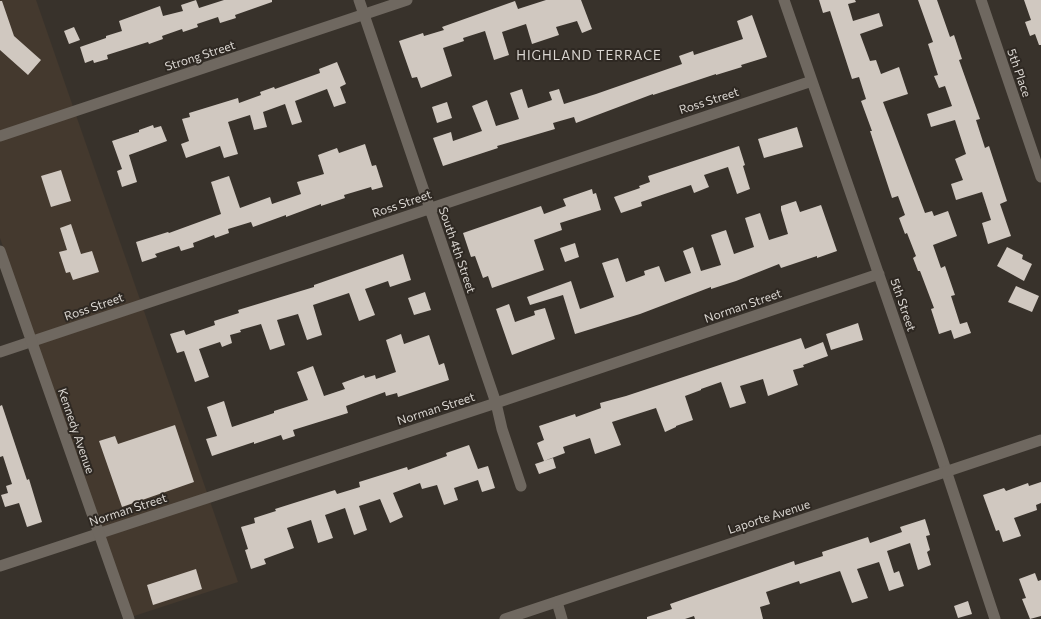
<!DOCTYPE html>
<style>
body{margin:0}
canvas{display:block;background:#38322b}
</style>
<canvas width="1041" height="619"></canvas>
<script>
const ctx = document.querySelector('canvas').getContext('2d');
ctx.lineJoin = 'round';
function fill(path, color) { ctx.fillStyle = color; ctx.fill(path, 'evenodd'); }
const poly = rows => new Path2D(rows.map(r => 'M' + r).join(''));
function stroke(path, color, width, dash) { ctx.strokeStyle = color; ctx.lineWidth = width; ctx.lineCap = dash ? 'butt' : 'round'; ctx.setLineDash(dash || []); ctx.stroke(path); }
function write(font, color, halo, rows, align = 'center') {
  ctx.font = font + ' Commissioner,sans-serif'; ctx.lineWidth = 4; ctx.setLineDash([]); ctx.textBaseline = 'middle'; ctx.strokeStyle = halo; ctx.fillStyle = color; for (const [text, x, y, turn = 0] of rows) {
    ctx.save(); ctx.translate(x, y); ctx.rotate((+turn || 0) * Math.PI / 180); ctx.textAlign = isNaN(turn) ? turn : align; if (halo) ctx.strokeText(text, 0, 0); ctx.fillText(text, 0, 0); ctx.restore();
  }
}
fill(poly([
 [0,0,36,0,238,582,131,617,0,238]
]), '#44392e');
fill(poly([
 [196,0,199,8,224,0,272,0,272,2,235,15,236,18,220,23,218,17,197,24,198,27,183,32,182,29,162,36,163,39,149,44,148,42,107,55,108,59,94,63,93,60,85,63,80,47,106,38,106,36,122,31,119,21,160,6,163,16,183,11,181,5],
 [546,0,581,0,592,29,582,33,577,21,556,27,559,35,532,44,526,24,502,32,509,55,494,60,485,31,463,38,464,41,443,48,452,76,421,88,417,77,412,78,399,41,423,33,424,36,444,30,442,27,515,1,518,9],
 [819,0,855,0,856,2,848,4,853,21,879,13,883,26,860,34,870,61,876,60,881,74,899,67,908,94,883,102,925,213,932,211,934,216,948,211,957,236,933,245,941,268,945,266,955,295,951,296,960,324,967,322,971,333,954,339,951,330,939,334,931,309,934,308,920,271,918,271,913,258,916,256,907,233,905,234,899,218,905,215,898,196,892,198,870,131,872,131,861,101,866,99,859,77,852,79,830,11,823,13],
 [918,0,937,0,950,37,954,35,962,59,959,60,980,119,976,120,985,148,989,146,1007,201,1000,204,1011,236,988,244,982,223,991,220,982,192,956,200,951,184,963,180,955,159,966,154,955,120,931,127,927,114,952,106,945,86,939,88,934,76,938,75,928,44,933,42],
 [1024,0,1041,0,1041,45,1039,45,1035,34,1030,36,1025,22,1031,20],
 [0,1,2,1,14,36,41,60,28,75,0,50],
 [752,15,767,57,741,65,742,67,716,75,716,74,653,95,653,94,576,123,574,117,553,123,555,129,497,146,498,148,443,166,433,138,451,132,453,141,482,131,472,106,487,100,496,126,519,119,510,93,522,89,528,108,552,100,549,92,559,89,564,104,596,94,682,64,679,56,693,51,694,55,743,39,737,21],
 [74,27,80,40,69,44,64,31],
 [337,62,346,84,340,87,346,103,334,107,327,89,295,101,302,122,292,125,285,104,263,112,267,127,254,130,250,115,228,122,238,154,224,158,220,146,186,158,181,144,189,141,182,119,190,117,189,113,238,98,239,103,261,95,260,92,274,87,275,89,320,73,319,69],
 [447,102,452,118,437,123,432,107],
 [153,125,154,128,161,126,167,141,129,155,137,182,122,187,117,171,122,169,112,141,139,132,139,130],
 [797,127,803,147,764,158,758,139],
 [365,144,372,166,376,165,383,187,372,190,371,187,344,195,345,198,321,206,321,204,286,217,286,215,253,227,251,222,228,229,229,233,215,238,214,235,193,243,194,247,181,251,179,246,155,254,157,257,142,262,136,242,168,232,169,233,221,214,211,182,229,176,240,208,270,197,272,204,301,194,297,182,324,174,318,155,337,148,339,153],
 [739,146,745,165,743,166,750,189,737,194,728,167,704,175,709,187,694,193,691,185,641,202,642,206,621,213,614,197,640,188,639,186,650,182,648,176],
 [61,170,71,201,51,207,41,176],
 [592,189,593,194,596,193,601,210,560,223,562,230,534,240,544,270,492,288,488,276,483,278,475,256,471,257,463,233,541,206,544,214,566,206,563,199],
 [796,201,800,212,821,205,837,251,817,258,817,256,781,268,779,264,736,281,711,289,711,287,640,314,575,334,563,295,530,305,527,297,571,281,580,309,614,297,602,263,618,258,626,282,645,275,644,271,659,266,665,282,691,273,683,251,693,247,701,271,721,265,711,235,726,230,734,254,754,247,745,218,760,213,769,240,788,234,781,210,781,206],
 [71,224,81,254,92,251,99,272,73,280,70,272,66,273,59,252,67,250,60,228],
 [575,243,579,257,565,262,560,248],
 [1007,247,1023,255,1022,259,1032,264,1024,281,997,266],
 [403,254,411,280,390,287,388,281,365,289,375,315,359,321,349,293,313,305,322,335,307,340,298,314,277,320,285,345,270,350,261,324,240,330,241,332,230,335,232,343,222,347,220,342,199,349,209,377,195,382,184,351,177,353,170,334,184,330,186,335,215,325,214,321,239,313,238,310,314,287,314,285],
 [1016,286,1039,296,1032,312,1008,302],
 [425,292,431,310,414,315,408,298],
 [509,304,515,322,535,315,534,311,545,308,555,339,512,355,496,309],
 [858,323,863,340,831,350,826,334],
 [401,334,404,344,429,335,439,365,444,363,449,380,398,397,397,393,386,396,385,392,346,406,348,413,293,430,295,436,283,440,281,435,254,444,254,442,212,456,206,439,217,436,207,407,224,401,232,427,274,413,274,411,308,400,297,372,313,366,324,396,345,389,342,383,364,375,365,378,375,375,376,379,396,372,386,340],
 [801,338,805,349,823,342,828,356,803,365,804,367,793,370,798,385,768,396,763,379,740,386,746,403,730,408,721,382,701,389,701,390,685,396,693,420,676,426,676,427,665,432,656,408,612,422,621,445,595,454,590,438,563,447,565,453,544,461,537,443,544,440,539,426,575,414,576,417,601,408,600,403,626,396],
 [2,405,27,480,29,479,42,522,27,527,19,503,5,507,1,495,8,493,6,486,12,484,3,456,0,457,0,406],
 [175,425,194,482,122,507,99,441,115,436,118,444],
 [469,445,478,469,488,466,495,488,482,492,478,480,454,488,458,500,444,505,437,485,422,489,420,483,393,493,403,517,390,523,380,499,359,506,367,530,354,535,345,508,325,515,333,538,318,543,311,520,287,528,294,548,264,559,266,564,251,569,245,550,248,549,241,527,255,523,254,518,276,511,275,509,335,490,337,494,360,487,359,482,407,467,408,470,447,456,446,453],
 [553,458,556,468,539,474,535,464],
 [1041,482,1041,503,1036,505,1037,510,1014,518,1021,536,1003,542,999,530,996,531,983,495,1004,488,1006,491,1028,483,1029,486],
 [925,519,930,535,926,536,930,550,927,552,931,565,918,570,910,543,887,551,894,573,899,571,904,586,889,591,879,562,857,569,868,598,852,603,840,571,800,584,799,581,766,592,770,604,760,607,763,619,695,619,694,616,685,619,647,619,647,617,672,609,670,604,794,561,795,565,823,556,822,552,868,537,870,543,902,532,900,527],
 [196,569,202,589,153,605,147,585],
 [1035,573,1038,581,1041,580,1041,616,1030,619,1022,599,1026,598,1019,579],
 [968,601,972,614,958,618,954,606]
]), '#d0c8c0');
stroke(poly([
 [359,0,496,403,502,429,521,486],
 [784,0,938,446,995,619],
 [981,0,1041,177],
 [0,136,407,0],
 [0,352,812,81],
 [0,566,496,403,879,274],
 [557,602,562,619]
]), '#6f6860', 11);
stroke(poly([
 [0,251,129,619],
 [505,619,1041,440]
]), '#6f6860', 11);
write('12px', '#dad6d1', '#2e2822', [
 ["Strong Street",200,56,-18],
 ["5th Place",1019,73,71],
 ["Ross Street",709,101,-18],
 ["Ross Street",402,204,-19],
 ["South 4th Street",457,250,71],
 ["5th Street",903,305,71],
 ["Norman Street",743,306,-19],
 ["Ross Street",94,307,-19],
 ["Norman Street",436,409,-18],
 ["Kennedy Avenue",76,431,71],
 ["Norman Street",128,510,-18],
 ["Laporte Avenue",769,517,-18]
]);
ctx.letterSpacing = '1px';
write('13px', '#dad6d1', '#2e2822', [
 ["HIGHLAND TERRACE",589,56]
]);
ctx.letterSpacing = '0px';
</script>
